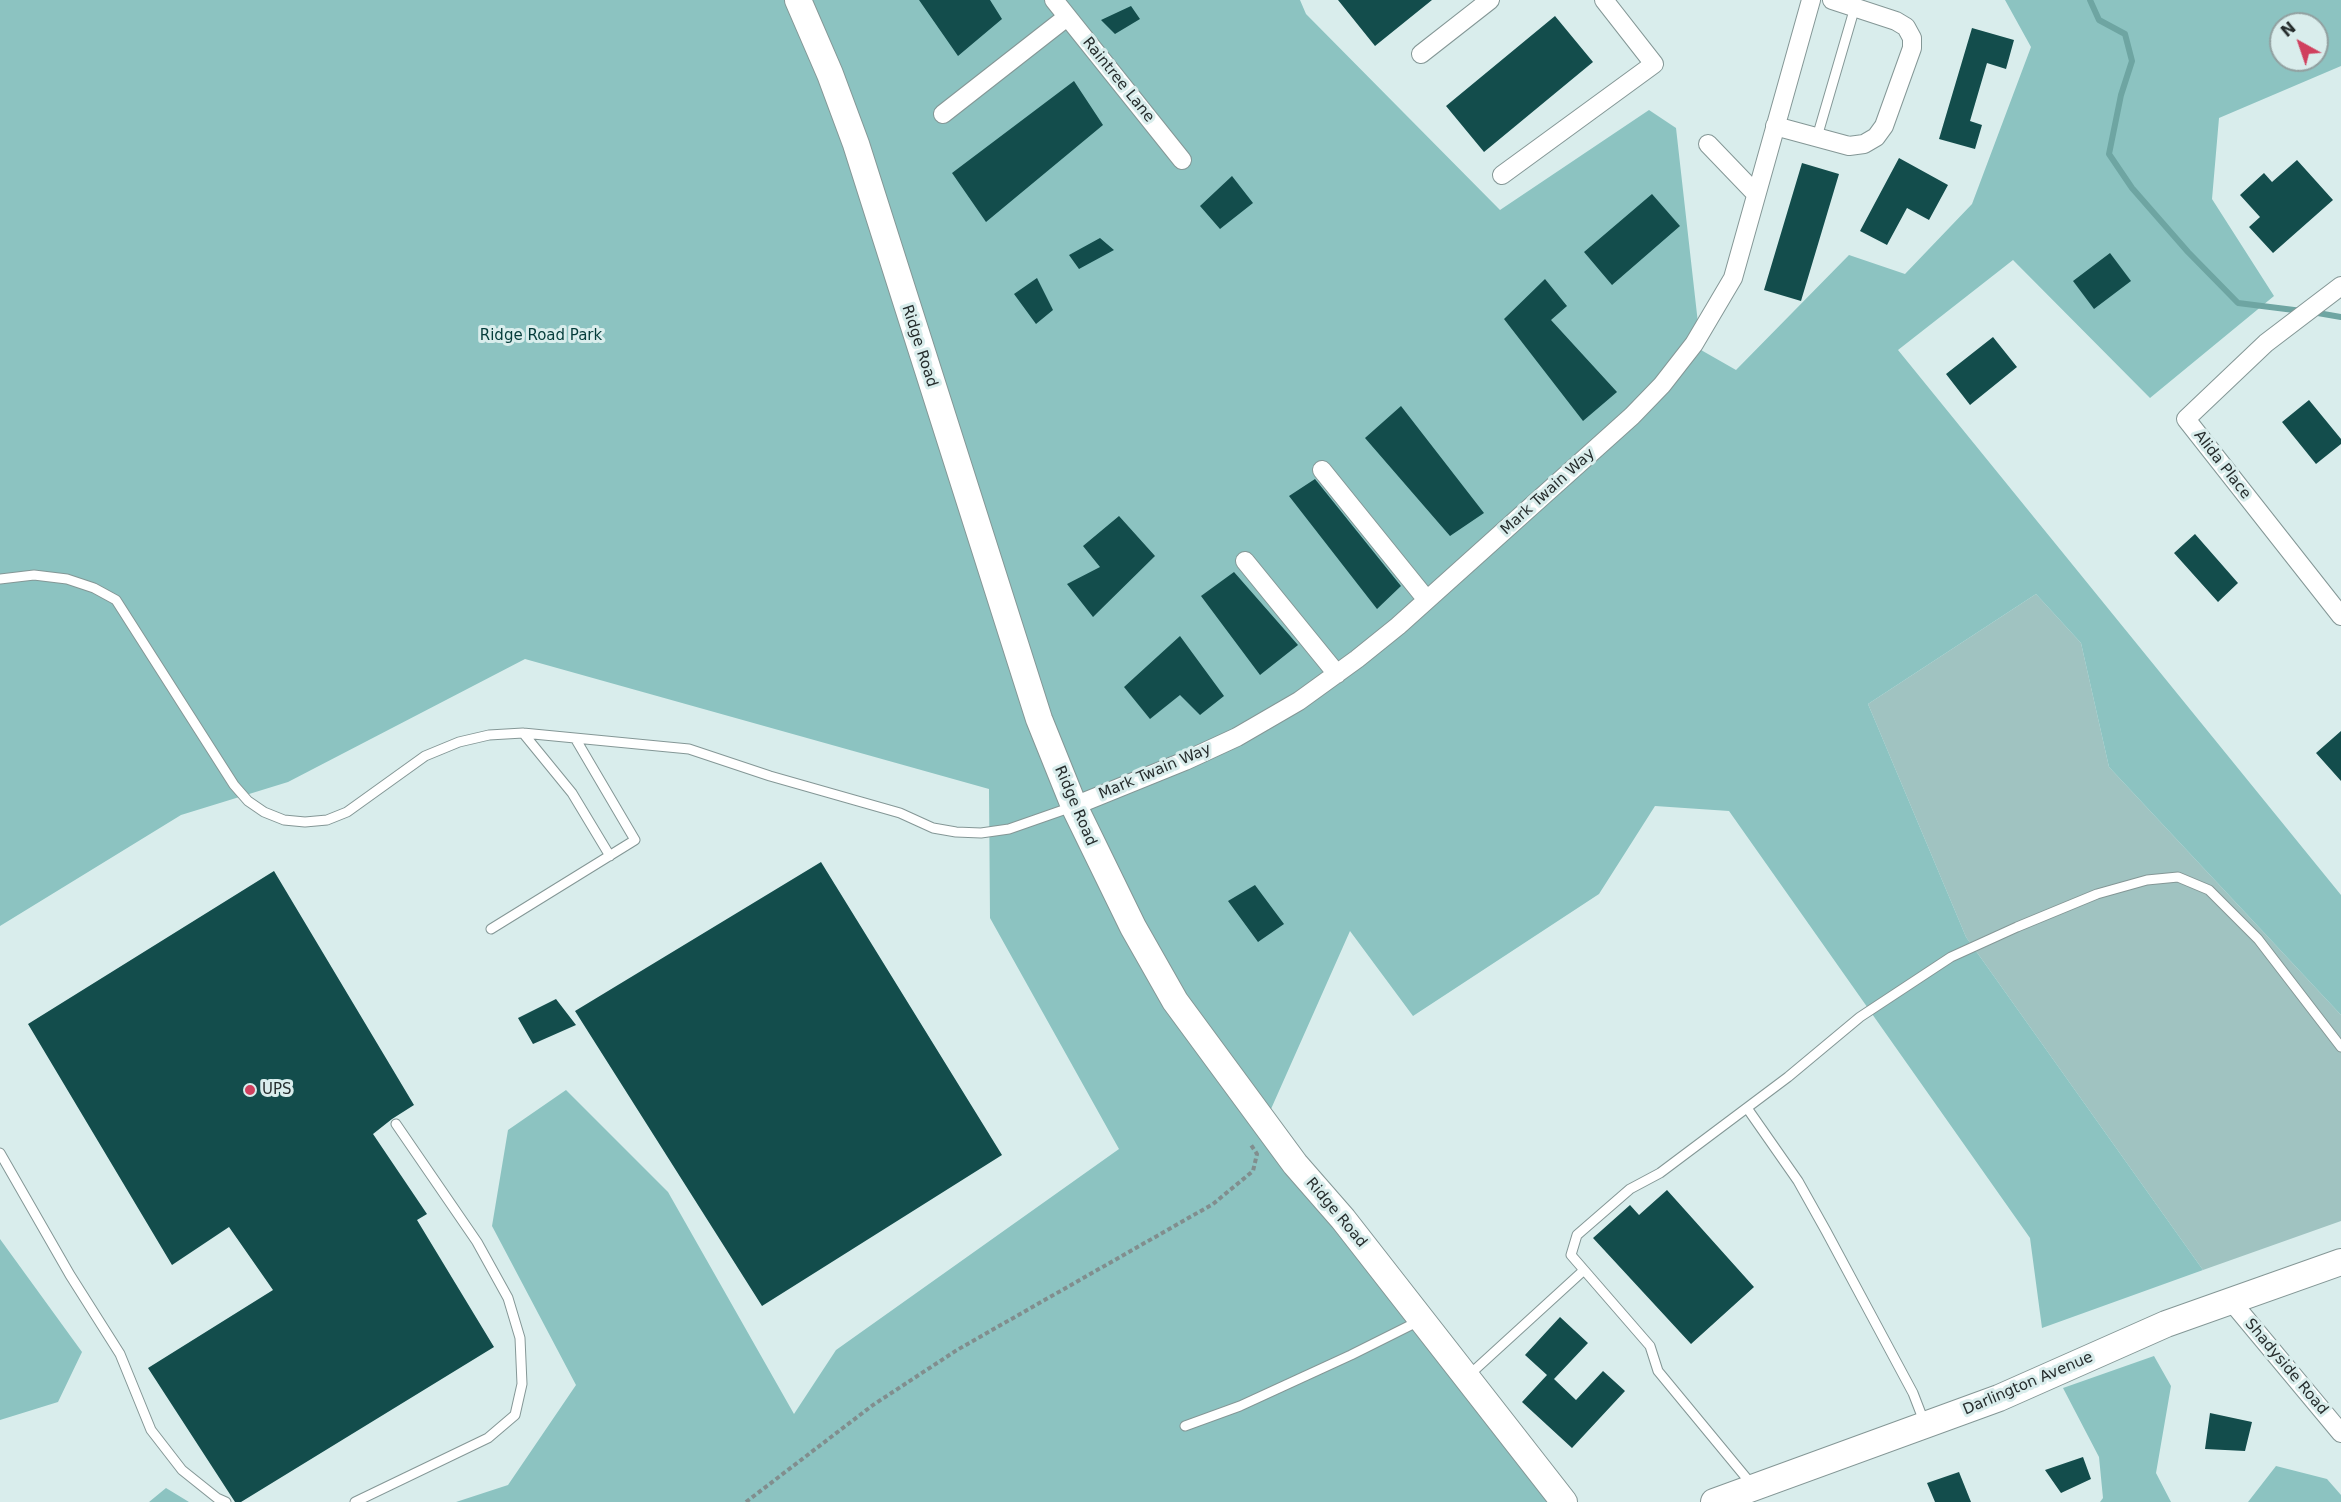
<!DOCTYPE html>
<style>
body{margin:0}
#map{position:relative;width:2341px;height:1502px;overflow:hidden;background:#d9edec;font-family:"DejaVu Sans",sans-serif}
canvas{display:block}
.north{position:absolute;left:2269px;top:12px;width:60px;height:60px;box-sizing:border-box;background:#d9edec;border:2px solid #91a0a0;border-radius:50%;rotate:320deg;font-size:16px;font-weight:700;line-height:24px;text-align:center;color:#262d2d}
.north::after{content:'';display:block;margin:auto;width:21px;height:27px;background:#d0405e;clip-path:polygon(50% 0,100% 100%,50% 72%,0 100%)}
</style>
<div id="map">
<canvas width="2341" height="1502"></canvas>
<div class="north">N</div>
</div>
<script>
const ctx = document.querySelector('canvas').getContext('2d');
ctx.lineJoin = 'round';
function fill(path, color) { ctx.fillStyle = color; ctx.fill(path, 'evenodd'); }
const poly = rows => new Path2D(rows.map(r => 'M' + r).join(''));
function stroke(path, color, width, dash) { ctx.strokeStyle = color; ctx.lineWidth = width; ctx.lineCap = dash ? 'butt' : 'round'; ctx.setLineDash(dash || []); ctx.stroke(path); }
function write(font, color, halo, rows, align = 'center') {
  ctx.font = font + ' "DejaVu Sans",sans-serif'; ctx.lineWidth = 6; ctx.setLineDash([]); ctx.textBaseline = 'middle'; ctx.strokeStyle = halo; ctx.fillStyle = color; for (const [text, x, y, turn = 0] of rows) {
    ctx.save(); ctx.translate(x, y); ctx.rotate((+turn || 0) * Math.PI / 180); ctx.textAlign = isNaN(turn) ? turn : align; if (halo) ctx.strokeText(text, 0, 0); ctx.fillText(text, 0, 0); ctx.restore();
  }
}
fill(poly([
 [2036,594,2081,643,2109,767,2341,1015,2341,1221,2203,1270,1966,937,1868,704]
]), '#a0c3c1');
fill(poly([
 [0,0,1300,0,1306,14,1500,210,1649,110,1676,128,1701,350,1736,370,1849,255,1905,274,1972,204,2031,47,2005,0,2341,0,2341,66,2219,118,2212,199,2274,296,2150,398,2013,260,1898,350,2341,895,2341,1015,2109,767,2081,643,2036,594,1868,704,1966,937,2203,1270,2042,1328,2030,1238,1729,811,1655,806,1599,894,1413,1016,1350,931,1267,1118,1556,1502,456,1502,508,1485,576,1385,492,1226,508,1130,566,1090,668,1192,794,1414,836,1350,1119,1149,990,918,989,789,525,659,288,782,181,815,0,926],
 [2281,24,2317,24,2317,60,2281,60],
 [0,1239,82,1352,58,1402,0,1420],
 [2154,1356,2171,1386,2156,1473,2171,1502,2100,1502,2103,1498,2099,1457,2063,1388],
 [2276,1466,2327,1479,2341,1495,2341,1502,2248,1502],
 [166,1488,189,1502,149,1502]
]), '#8cc3c1');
stroke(poly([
 [2090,0,2099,20,2125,34,2132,61,2121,95,2109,154,2132,188,2188,252,2238,303,2302,311],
 [2312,312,2341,317]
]), '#6ea5a2', 6);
fill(poly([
 [919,0,990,0,1002,19,958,56],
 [1338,0,1432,0,1375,46],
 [1131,6,1140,19,1115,34,1101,20],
 [1555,16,1593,62,1484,152,1446,106],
 [1972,28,2014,40,2006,69,1987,63,1970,121,1982,125,1975,149,1939,139],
 [1074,81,1103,125,986,222,952,173],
 [1899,158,1948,185,1929,220,1907,208,1887,245,1860,231],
 [2297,160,2333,200,2273,253,2249,227,2260,217,2240,195,2264,173,2272,182],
 [1802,163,1839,174,1801,301,1764,290],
 [1232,176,1253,203,1220,229,1200,206],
 [1652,194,1680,226,1612,285,1584,252],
 [1100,238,1114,250,1079,269,1069,255],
 [2110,253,2131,281,2094,309,2073,281],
 [1037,278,1053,310,1036,324,1014,294],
 [1545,279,1567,306,1551,320,1617,392,1583,421,1504,319],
 [1993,337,2017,367,1970,405,1946,374],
 [2309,400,2341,439,2341,444,2316,464,2282,422],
 [1401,406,1484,513,1450,536,1365,438],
 [1315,479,1401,586,1377,609,1289,496],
 [1119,516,1155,556,1093,617,1067,584,1100,567,1083,546],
 [2195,534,2238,583,2218,602,2174,553],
 [1234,572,1298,645,1260,675,1201,596],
 [1180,636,1224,696,1200,715,1180,695,1150,719,1124,687],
 [2341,731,2341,781,2316,753],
 [821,862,1002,1155,762,1306,575,1011],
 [274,871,414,1105,392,1119,373,1134,427,1214,417,1220,494,1347,241,1502,235,1502,148,1368,273,1290,229,1227,172,1265,28,1024],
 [1255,885,1284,924,1258,942,1228,901],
 [556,999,576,1025,533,1044,518,1018],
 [1667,1190,1754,1287,1691,1344,1593,1238,1630,1205,1639,1215],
 [1560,1317,1588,1343,1554,1379,1576,1400,1603,1371,1625,1391,1572,1448,1522,1402,1547,1375,1525,1355],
 [2210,1413,2252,1422,2245,1451,2205,1449],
 [2083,1457,2091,1479,2061,1493,2045,1470],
 [1959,1472,1971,1502,1935,1502,1927,1483]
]), '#134d4c');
const lane = poly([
 [1817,137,1855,7],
 [0,579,34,575,67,579,94,588,116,600,234,785,248,801,264,812,284,820,305,822,327,820,347,812,425,756,459,742,489,735,523,733,689,749,770,776,900,813,933,828,956,832,981,833,1009,829,1072,807],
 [523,733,572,793,610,856],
 [491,929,635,840,575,738],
 [1747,1108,1798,1181,1826,1231,1913,1393,1925,1424],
 [0,1153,70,1275,120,1354,151,1430,182,1470,217,1498,226,1502],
 [1468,1376,1583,1271],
 [1185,1426,1240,1406,1351,1355,1419,1321],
 [1753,1486,1658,1371,1650,1346,1571,1255,1577,1235,1630,1189,1660,1173,1788,1077,1860,1017,1951,957,2017,927,2097,894,2147,880,2178,877,2209,890,2258,939,2341,1047],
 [355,1502,488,1438,515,1415,522,1384,520,1338,508,1298,477,1242,396,1124]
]);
const street = poly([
 [1054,0,1182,160],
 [1421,54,1490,0],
 [943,114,1067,17],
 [1775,126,1849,146,1864,144,1876,137,1884,126,1912,48,1912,38,1906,27,1896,21,1832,0],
 [1708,144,1756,194],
 [1502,175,1654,64,1604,0],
 [2341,286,2266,343,2186,419,2341,616],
 [1322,470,1427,600],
 [1245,561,1337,674],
 [1074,806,1185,761,1237,737,1299,701,1357,659,1398,626,1632,416,1662,385,1694,344,1733,278,1811,0],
 [2231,1301,2341,1433]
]);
const secondary = poly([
 [798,0,830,74,856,144,1039,719,1074,806,1133,927,1175,1001,1295,1164,1343,1219,1564,1502],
 [1714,1502,1999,1398,2166,1324,2341,1262]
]);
stroke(lane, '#849796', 11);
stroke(street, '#849796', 20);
stroke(secondary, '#849796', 28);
stroke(poly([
 [746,1502,873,1405,957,1350,1213,1204,1253,1171,1257,1154,1251,1145]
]), '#818e8e', 4, [4.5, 3]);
stroke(lane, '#fff', 9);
stroke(street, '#fff', 18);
stroke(secondary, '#fff', 26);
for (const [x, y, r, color] of [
 [250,1090,6,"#d0405e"]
]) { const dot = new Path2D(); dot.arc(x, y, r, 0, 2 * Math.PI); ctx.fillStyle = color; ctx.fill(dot); stroke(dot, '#d9edec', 2); }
write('15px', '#262d2d', '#d9edec', [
 ["Raintree Lane",1118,80,51],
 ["Ridge Road",919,346,72],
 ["Alida Place",2222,465,52],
 ["Mark Twain Way",1548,492,-42],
 ["Mark Twain Way",1155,772,-23],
 ["Ridge Road",1075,806,67],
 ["Ridge Road",1336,1213,50],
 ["Shadyside Road",2286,1367,50],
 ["Darlington Avenue",2028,1384,-23]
]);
write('15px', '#053c3a', '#d9edec', [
 ["Ridge Road Park",541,336]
]);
write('15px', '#262d2d', '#d9edec', [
 ["UPS",262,1090]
], 'left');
</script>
